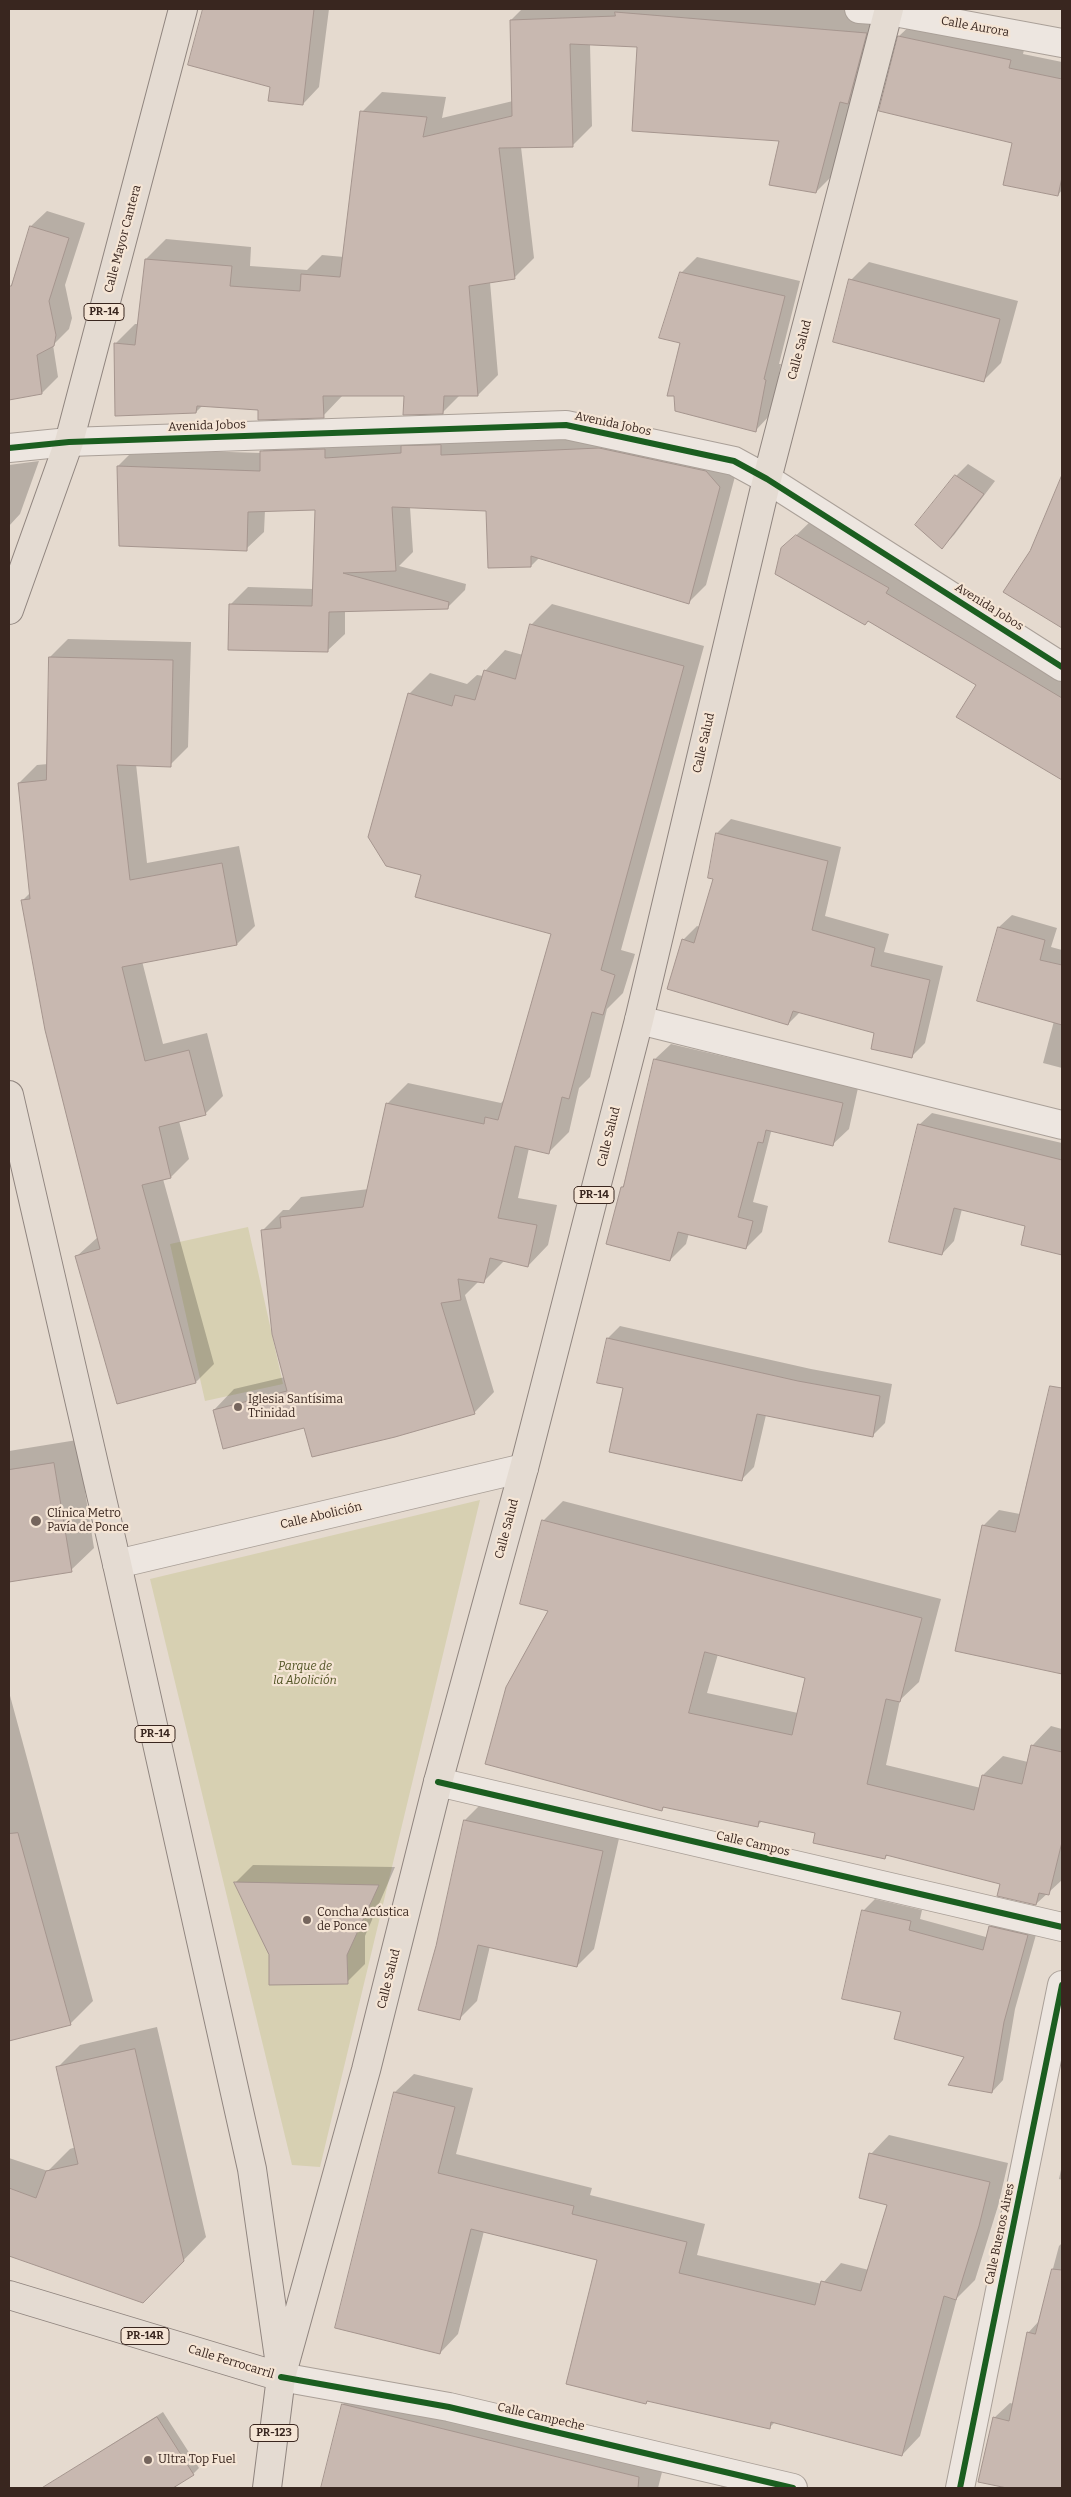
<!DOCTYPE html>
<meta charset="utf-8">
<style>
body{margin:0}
#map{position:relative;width:1071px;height:2497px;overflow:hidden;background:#e5dacf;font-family:Bitter,serif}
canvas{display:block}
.frame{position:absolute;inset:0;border:10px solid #39261f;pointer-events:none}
</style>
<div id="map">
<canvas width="1071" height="2497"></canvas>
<div class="frame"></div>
</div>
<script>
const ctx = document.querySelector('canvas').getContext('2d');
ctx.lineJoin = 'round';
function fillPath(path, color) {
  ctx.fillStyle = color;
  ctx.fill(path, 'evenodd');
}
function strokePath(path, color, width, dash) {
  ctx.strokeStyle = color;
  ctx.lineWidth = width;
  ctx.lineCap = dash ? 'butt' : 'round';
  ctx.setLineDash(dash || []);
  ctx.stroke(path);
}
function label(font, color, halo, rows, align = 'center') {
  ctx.font = font + ' Bitter,serif';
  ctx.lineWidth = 4.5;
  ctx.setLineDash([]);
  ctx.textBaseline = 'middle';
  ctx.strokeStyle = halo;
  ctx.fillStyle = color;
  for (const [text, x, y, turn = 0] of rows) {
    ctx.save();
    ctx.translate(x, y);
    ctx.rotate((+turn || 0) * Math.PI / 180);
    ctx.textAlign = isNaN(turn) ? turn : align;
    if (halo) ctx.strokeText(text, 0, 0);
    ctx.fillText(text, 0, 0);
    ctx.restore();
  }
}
fillPath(new Path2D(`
 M248 1227 283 1384 205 1401 170 1244Z
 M480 1500 320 2167 292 2165 150 1579Z`), '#d7d0b2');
fillPath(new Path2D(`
 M204 9H329L319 87 303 104 271 86 190 64Z
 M522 9H831L886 13 836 172 816 192 781 140 638 46 590 44 592 126 572 146 521 147 534 258 514 278 490 282 498 375 478 395H460L443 412 406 395H343L323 416 203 405 196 412 115 344 135 324H138L146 259 166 239 251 247 250 266 307 270 322 255 344 257 362 112 382 92 446 97 442 118 513 101 511 20Z
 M914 22 1025 46 1023 54 1062 62V190L1058 195 1013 142 899 36Z
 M47 211 85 223 65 285 72 318 69 329 53 345 58 377 42 393 9 399V296L31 226Z
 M697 257 800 281 779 364H781L771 414 756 430 681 342V273Z
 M869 262 1018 301 1001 363 983 381 851 280Z
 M617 431 737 469 706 585 689 602 540 557 531 566 488 510 410 507 413 552 399 566 466 584 465 590 447 608 345 611V634L327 651 230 605 248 587 314 589 316 508 265 510 264 532 246 549 118 466 135 449 261 453 278 434Z
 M39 461 20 514 9 526V465Z
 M968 464 995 481 954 535 942 547 956 476Z
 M1062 478V626L1005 592 1031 552Z
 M813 519 1062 672V778L958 716 978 684 782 549Z
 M552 604 704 646 621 950 635 954 623 993 607 1009 590 1077 579 1088 569 1132 548 1153 529 1148 518 1198 557 1205 548 1245 528 1266 505 1260 484 1281H479L465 1295 494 1392 474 1413 305 1427 214 1410 234 1389 285 1377 262 1231 283 1210H289L301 1197 369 1189 388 1103 408 1083 501 1103 505 1099 553 933 422 874 409 694 430 673 467 684 477 675 483 676 485 671 505 650 523 655 531 625Z
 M68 639 191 642 188 747 170 765 136 764 147 863 239 846 255 926 237 944 142 961 163 1044 207 1033 223 1096 205 1114 179 1121 189 1159 171 1177 163 1179 214 1364 196 1382 77 1256 98 1237 22 901 30 893 19 783 37 765 48 764 50 657Z
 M731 819 841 847 825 916 889 934 884 952 943 966 925 1043 911 1057 876 1033 800 1012 788 1024 683 940 697 926 700 927 714 878 717 833Z
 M1012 915 1057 928 1051 947 1062 950V1068L1043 1063 1054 1021 999 927Z
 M671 1044 858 1088 849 1129 833 1144 773 1130 771 1132 753 1202 768 1206 762 1232 746 1248 689 1233 686 1244 670 1260 622 1187 625 1184 655 1059Z
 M932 1113 1062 1143V1254L1022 1244 1027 1225 962 1209 954 1241 942 1254 919 1125Z
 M620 1326 811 1369 892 1384 885 1423 873 1435 766 1415 754 1467 742 1479 624 1387 608 1338Z
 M1058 1410 1062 1411V1672L957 1650 983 1526 999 1510 1020 1514 1027 1481Z
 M77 1440 94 1548 71 1570 9 1581V1451Z
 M563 1501 941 1599 919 1682 900 1700 886 1765 981 1788 983 1775 1003 1756 1028 1762 1032 1746 1051 1726 1062 1729V1880L1036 1904 1001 1883 888 1855 884 1858 817 1832 763 1820 757 1826 665 1806 662 1809 550 1610 543 1521ZM718 1654 807 1677 798 1713 707 1693Z
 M9 1692 93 2001 70 2024 9 2040Z
 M482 1803 620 1834 594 1949 577 1966 490 1946 477 2001 460 2018 437 1946 465 1820Z
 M253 1865 395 1867 365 1936V1964L347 1982 270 1955 236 1882Z
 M875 1899 922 1910 920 1919 986 1937 990 1927 1002 1915 1039 1924 1015 2009 1003 2080 992 2092 966 2056 903 2011 863 1911Z
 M157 2027 206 2237 143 2302 9 2255V2158L48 2171 70 2149 76 2147 58 2067 80 2045Z
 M414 2074 473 2088 456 2154 592 2188 590 2195 705 2224 697 2255 822 2284 841 2263 869 2270 888 2204 871 2154 889 2135 1008 2163 998 2206 975 2280 957 2298 920 2436 902 2455 775 2422 769 2428 648 2400 646 2403 599 2259 484 2231 458 2334 440 2353 337 2327 395 2092Z
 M1062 2165V2180L1059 2179Z
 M1062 2243V2488H1013L980 2481 994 2418 1010 2403 1014 2404 1028 2333 1039 2321 1059 2246Z
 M366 2382 666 2456 658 2488H322L343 2404Z
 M163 2412 199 2468 193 2474 171 2488H43Z
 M722 2486 732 2488H719Z`), '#0003');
const building = new Path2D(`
 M203 9H314L303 105 268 101 270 87 188 65Z
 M615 12 867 33 848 104 840 102 816 193 769 185 779 141 632 131 637 47 570 44 573 147 499 148 515 279 469 286 478 396H444L443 414 403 415 404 396H323L324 418 258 420V410L197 406 196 413 115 416 114 343 135 345 145 259 232 266 230 286 300 291 301 274 340 277 360 111 427 117 423 137 512 116 510 20 615 16Z
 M898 36 1011 60 1009 68 1062 79V177L1058 196 1003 185 1012 143 879 111Z
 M30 226 69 238 49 301 56 335 54 346 37 355 42 394 9 400V286H11Z
 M680 272 785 296 764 379 766 380 756 432 675 411 674 396H667L680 343 659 338Z
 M849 279 1000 319 984 382 833 342Z
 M441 445V455L599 448 706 471 720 487 689 604 531 556V567L488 568 486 511 392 507 396 571 343 573 449 602 448 609 329 612 328 652 228 650 229 604 312 606 315 510 248 512 247 551 119 546 117 466 260 471V451L325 449V458L401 453V446Z
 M955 475 984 494 942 549 915 525Z
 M1062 475V628L1003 592 1030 551Z
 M796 535 889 588 886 593 1062 698V780L956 717 976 685 868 621 865 625 775 574 781 548Z
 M530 624 684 666 601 970 615 975 603 1015 592 1012 569 1099 562 1097 549 1154 515 1146 498 1218 537 1225 528 1267 490 1258 484 1283 458 1279 461 1300 441 1303 475 1414 395 1437 312 1457 304 1428 223 1449 213 1410 287 1391 272 1334 261 1230 281 1228 280 1217 363 1207 386 1103 484 1124 485 1117 498 1120 551 934 415 897 421 875 386 866 368 837 408 693 452 706 455 695 475 700 484 670 515 679Z
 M49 657 173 660 171 767 117 765 130 880 222 863 237 945 122 967 145 1061 189 1050 206 1115 159 1127 171 1178 142 1185 196 1383 117 1404 75 1256 100 1249 45 1030 21 900 30 899 18 783 46 780Z
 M716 833 828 861 812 930 875 948 871 966 930 980 912 1058 871 1049 874 1033 793 1011 788 1025 667 989 682 939 694 943 713 879 708 878Z
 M998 927 1045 940 1040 960 1062 965V1025L977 1001Z
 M654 1059 843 1103 833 1146 766 1130 763 1143 758 1142 738 1217 753 1221 746 1249 678 1232 670 1261 606 1244 621 1187H623Z
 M918 1124 1062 1160V1255L1021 1245 1025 1226 954 1208 942 1255 889 1242Z
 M607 1338 798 1381 880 1396 873 1437 757 1414 742 1481 609 1452 623 1388 597 1383Z
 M1050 1386 1062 1388V1674L955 1651 982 1525 1015 1532Z
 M54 1463 72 1572 9 1582V1470Z
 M542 1520 922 1618 900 1702 886 1699 867 1784 974 1810 982 1775 1022 1784 1031 1745 1062 1752V1842L1049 1895 1039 1893 1036 1905 997 1896 1000 1884 886 1855 885 1859 813 1843 815 1833 759 1821 758 1827 663 1807 662 1811 485 1764 506 1687 548 1611 520 1604ZM705 1652 805 1678 792 1735 689 1713Z
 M464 1820 603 1851 577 1967 478 1945 460 2020 418 2010 436 1946Z
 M18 1833 71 2025 9 2041V1834Z
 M234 1882 379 1885 347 1955 348 1984 269 1985V1955Z
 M862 1910 911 1921 909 1930 983 1950 989 1926 1028 1935 1004 2022 992 2093 948 2085 964 2057 894 2039 901 2012 842 1999Z
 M135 2049 184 2261 143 2303 9 2256V2188L36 2198 46 2171 78 2164 56 2067Z
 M394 2092 455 2107 438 2173 574 2206 572 2214 687 2242 679 2273 815 2305 821 2281 861 2291 887 2205 859 2198 869 2153 990 2182 979 2226 956 2300 944 2296 902 2456 771 2422 770 2429 647 2401 646 2404 566 2384 597 2260 471 2229 440 2354 335 2328Z
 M1052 2269 1062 2270V2488H1007L978 2482 993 2417 1009 2421 1027 2332 1035 2334Z
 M342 2404 639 2477 638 2488H321Z
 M157 2417 194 2475 173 2488H42Z`);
fillPath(building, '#c8b8b0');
strokePath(building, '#a5958e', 1);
const minor = new Path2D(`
 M859 9 889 11 1062 43
 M9 448 69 442 566 425 734 461 767 479 1062 667
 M639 1020 1062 1125
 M117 1564 524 1468
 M438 1782 1062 1927
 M281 2377 449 2407 793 2488
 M960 2488 1062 1985`);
const major = new Path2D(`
 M9 610 69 442 183 9
 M9 1095 117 1564 252 2169 280 2365
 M9 2295 281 2377
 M267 2488 281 2377 366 2070 438 1782 524 1468 639 1020 767 479 889 9`);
strokePath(minor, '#aaa098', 30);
strokePath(major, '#90857f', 30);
strokePath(minor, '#ede6e0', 28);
strokePath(major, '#e4dbd2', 28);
strokePath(new Path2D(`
 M9 448 69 442 566 425 734 461 767 479 1062 667
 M438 1782 1062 1927
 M281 2377 449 2407 793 2488
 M960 2488 1062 1985`), '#1b5e20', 6);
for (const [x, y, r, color] of [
 [238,1407,5,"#75655d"],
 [36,1521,6,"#75655d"],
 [307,1920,5,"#75655d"],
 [148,2460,5,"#75655d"]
]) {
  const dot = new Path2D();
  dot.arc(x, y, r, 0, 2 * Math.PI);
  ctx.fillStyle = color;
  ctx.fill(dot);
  strokePath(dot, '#f5e5d5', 2);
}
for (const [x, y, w] of [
 [104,312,40],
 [594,1195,40],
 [155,1734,40],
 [145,2336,48],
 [274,2433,48]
]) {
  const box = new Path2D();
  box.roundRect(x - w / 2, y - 8.5, w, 17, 4);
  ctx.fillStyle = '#f5e5d5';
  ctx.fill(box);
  strokePath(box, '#39261f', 1);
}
label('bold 11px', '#39261f', null, [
 ["PR-14",104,312],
 ["PR-14",594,1195],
 ["PR-14",155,1734],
 ["PR-14R",145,2336],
 ["PR-123",274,2433]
]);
label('12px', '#39261f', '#f5e5d5', [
 ["Calle Aurora",975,27,10],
 ["Calle Mayor Cantera",123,239,-75],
 ["Calle Salud",800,350,-75],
 ["Avenida Jobos",613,424,12],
 ["Avenida Jobos",207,426,-2],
 ["Avenida Jobos",989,607,32],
 ["Calle Salud",704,743,-77],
 ["Calle Salud",609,1137,-76],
 ["Calle Abolición",321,1516,-13],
 ["Calle Salud",507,1529,-75],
 ["Calle Campos",753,1844,13],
 ["Calle Salud",389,1979,-76],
 ["Calle Buenos Aires",1000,2234,-78],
 ["Calle Ferrocarril",231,2362,17],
 ["Calle Campeche",541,2417,13]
]);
label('12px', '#39261f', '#f5e5d5', [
 ["Iglesia Santísima",248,1400],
 ["Trinidad",248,1414],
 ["Clínica Metro",47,1514],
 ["Pavía de Ponce",47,1528],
 ["Concha Acústica",317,1913],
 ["de Ponce",317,1927],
 ["Ultra Top Fuel",158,2460]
], 'left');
label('italic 12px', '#535526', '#f5e5d5', [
 ["Parque de",305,1667],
 ["la Abolición",305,1681]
]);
</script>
